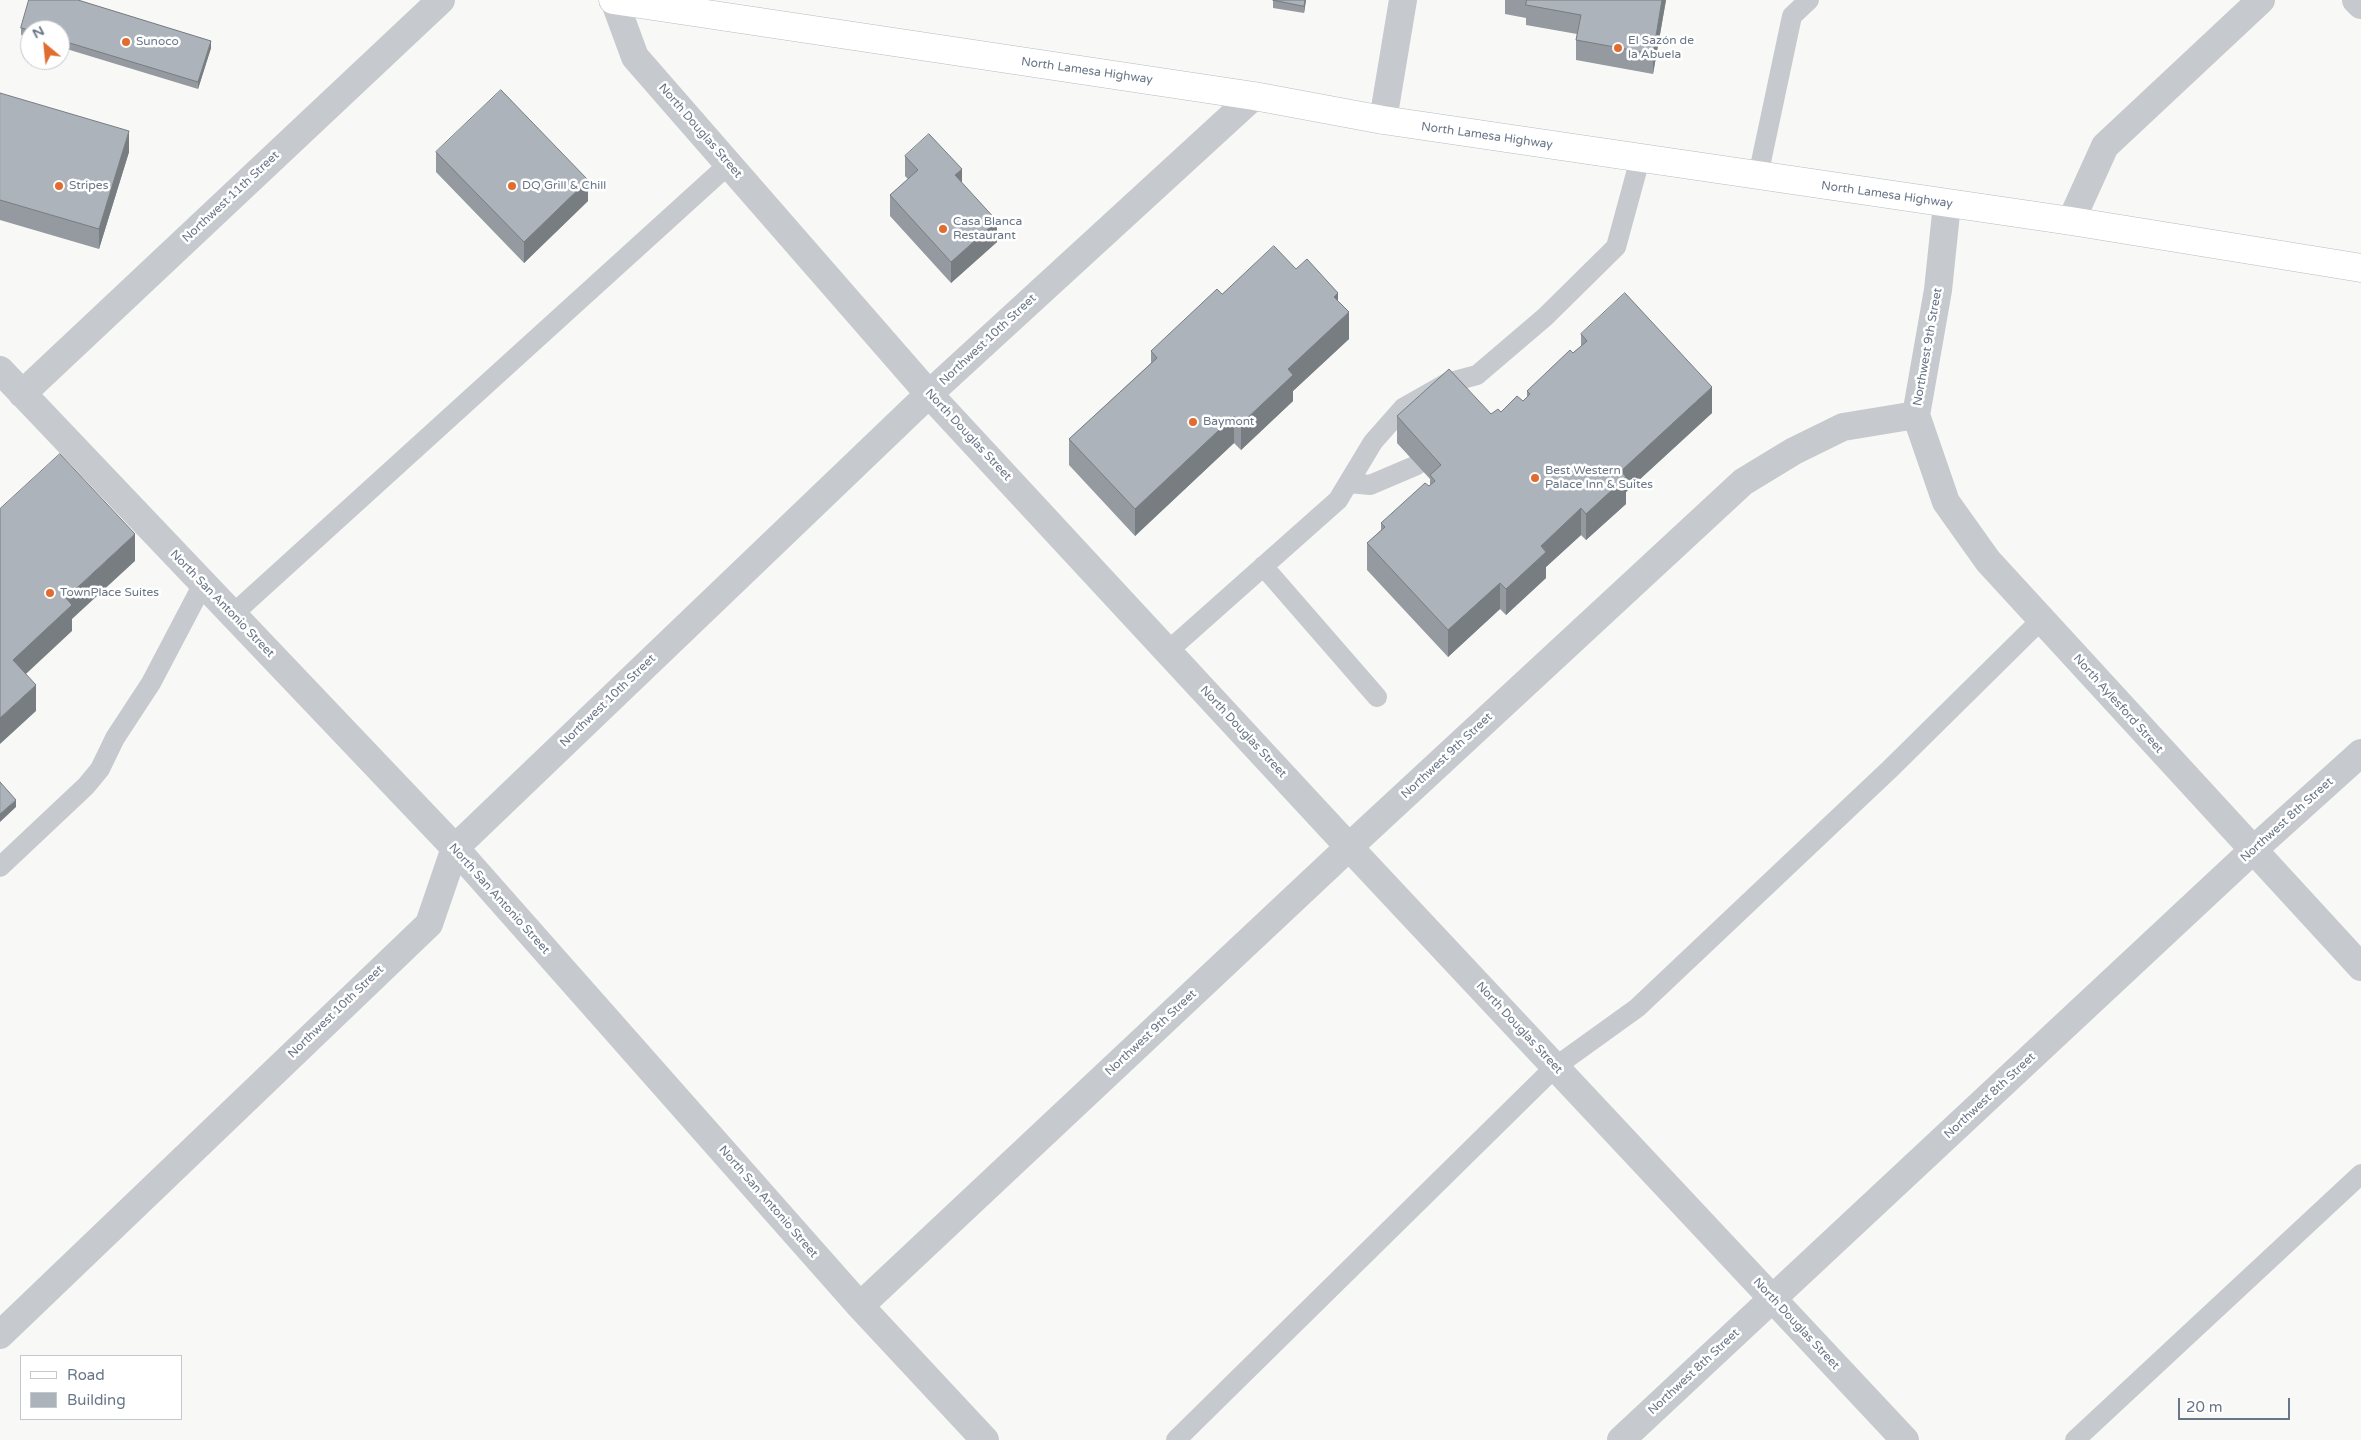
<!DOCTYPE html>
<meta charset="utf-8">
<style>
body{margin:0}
#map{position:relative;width:2361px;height:1440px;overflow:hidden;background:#f8f9f6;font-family:"Varela Round",sans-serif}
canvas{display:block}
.legend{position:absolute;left:20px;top:1355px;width:162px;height:65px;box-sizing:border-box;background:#fff;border:1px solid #c3c8cf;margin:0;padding:6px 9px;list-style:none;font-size:15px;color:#687687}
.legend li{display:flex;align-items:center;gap:10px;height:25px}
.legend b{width:25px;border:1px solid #c3c8cf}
.north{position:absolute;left:20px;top:20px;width:50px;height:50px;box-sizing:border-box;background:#fff;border:1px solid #c3c8cf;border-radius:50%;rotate:332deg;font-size:14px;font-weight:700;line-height:20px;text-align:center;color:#687687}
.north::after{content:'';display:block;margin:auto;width:18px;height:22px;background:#e06c2f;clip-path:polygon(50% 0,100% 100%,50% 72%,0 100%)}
.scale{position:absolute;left:2178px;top:1398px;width:112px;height:22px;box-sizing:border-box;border:2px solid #687687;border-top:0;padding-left:6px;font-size:15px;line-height:18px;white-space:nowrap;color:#687687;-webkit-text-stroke:4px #fff;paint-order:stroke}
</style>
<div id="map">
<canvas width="2361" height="1440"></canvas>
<ul class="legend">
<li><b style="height:6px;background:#fff"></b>Road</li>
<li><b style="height:14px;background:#acb3ba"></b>Building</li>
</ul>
<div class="north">N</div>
<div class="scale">20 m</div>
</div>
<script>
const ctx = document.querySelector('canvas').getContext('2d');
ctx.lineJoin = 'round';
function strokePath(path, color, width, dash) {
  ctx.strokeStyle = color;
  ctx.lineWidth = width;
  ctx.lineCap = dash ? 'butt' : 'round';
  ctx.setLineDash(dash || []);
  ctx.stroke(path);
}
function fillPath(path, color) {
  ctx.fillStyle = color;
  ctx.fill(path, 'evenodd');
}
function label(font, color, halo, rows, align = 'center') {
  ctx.font = font + ' "Varela Round",sans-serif';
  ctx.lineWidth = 5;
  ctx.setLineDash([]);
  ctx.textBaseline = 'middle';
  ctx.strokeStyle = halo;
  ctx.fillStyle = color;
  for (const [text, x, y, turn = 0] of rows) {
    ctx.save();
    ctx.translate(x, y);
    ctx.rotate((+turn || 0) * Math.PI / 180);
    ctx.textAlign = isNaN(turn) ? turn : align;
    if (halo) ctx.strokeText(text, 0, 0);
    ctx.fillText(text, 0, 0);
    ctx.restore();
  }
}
const primary = new Path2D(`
 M613 0 1254 96 1383 120 2071 221 2361 268`);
strokePath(primary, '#b7bbbf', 29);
strokePath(new Path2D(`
 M1758 176 1792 16 1809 0
 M1349 483 1370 485 1417 465
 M1263 566 1377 697
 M232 615 729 164
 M1168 651 1338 500 1373 442 1403 408 1447 383 1477 375 1545 317 1616 247 1640 159
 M0 867 86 786 100 769 115 738 151 683 203 584
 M1176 1440 1555 1067 1637 1008 1890 769 2041 620
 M2075 1440 2361 1174`), '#c6c9cd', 20);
strokePath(new Path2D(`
 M614 0 635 57 929 394 1349 847 1905 1440
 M2356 0 2361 5
 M1383 120 1403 0
 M2071 221 2105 146 2261 0
 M0 370 455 848 860 1306 985 1440
 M22 394 441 0
 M1916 415 1946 502 1988 561 2361 967
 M860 1306 1349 847 1743 482 1794 451 1843 427 1916 415 1938 290 1947 204
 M0 1335 429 924 455 848 929 394 1254 96
 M1621 1440 2252 851 2361 753`), '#c6c9cd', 28);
strokePath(primary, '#fff', 28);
fillPath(new Path2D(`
 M29 0H78L211 41V48L198 89 60 47V30H30V38L21 35V28Z
 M1273 0H1306L1304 13 1273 8Z
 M1505 0H1666L1653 74 1576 60V40L1577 34 1526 25V18L1505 14Z
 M0 93 129 152 99 249 0 220Z
 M436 152 588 201 524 263 436 172Z
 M905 156 962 183 997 242 951 283 890 216V195L908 179 905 176Z
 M1296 269 1338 301 1349 339 1293 391V401L1241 450 1234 443 1135 536 1069 465V439L1151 363V351L1222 294Z
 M1581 334 1712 413 1626 492V504L1586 540 1581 535 1546 567V578L1506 615 1500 609 1448 657 1367 570V543L1381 530V523L1430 485V479L1397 443V416L1491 414 1501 412 1523 401 1527 398V391L1581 346Z`), '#949aa0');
fillPath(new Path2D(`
 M1305 0H1306L1304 13V6Z
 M1662 0H1666L1653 74V54Z
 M211 41V48L198 89V82Z
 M129 131V152L99 249V229Z
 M962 169V189L955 175Z
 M588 180V201L524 263V242Z
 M997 221V242L951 283V262Z
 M1338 293V319L1334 297Z
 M1349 312V339L1293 391V401L1241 450V424L1288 369Z
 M1712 387V413L1626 492V504L1586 540V514L1621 471Z
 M1234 416V443L1135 536V509Z
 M1581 508V535L1546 567V578L1506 615V589L1541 546Z
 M135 534V561L72 619V631L13 686V660L66 598Z
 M1500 583V609L1448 657V630Z
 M36 685V711L0 744V718Z
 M16 800V807L0 822V814Z`), '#787d82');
const building = new Path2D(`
 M29 0H78L211 41 198 82 60 40V30H30L21 28Z
 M1273 0H1305L1304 6Z
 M1527 0H1662L1653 54 1576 40 1581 15 1526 5Z
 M501 90 588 180 524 242 436 152Z
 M0 93 129 131 99 229 0 200Z
 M929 134 962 169 955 175 997 221 951 262 890 195 918 170 905 156Z
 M1274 246 1296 269 1307 259 1338 293 1334 297 1349 312 1288 369 1293 375 1241 424 1234 416 1135 509 1069 439 1157 358 1151 351 1217 289 1222 294Z
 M1625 293 1712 387 1621 471 1626 477 1586 514 1581 508 1541 546 1546 552 1506 589 1500 583 1448 630 1367 543 1385 527 1381 523 1425 483 1429 486 1435 481 1430 475 1441 465 1397 416 1449 369 1491 414 1498 409 1501 412 1517 396 1523 401 1530 394 1527 391 1570 350 1573 353 1587 341 1581 334Z
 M60 454 135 534 66 598 72 605 13 660 36 685 0 718V509Z
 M0 782 16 800 0 814Z`);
fillPath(building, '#acb3ba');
strokePath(building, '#787d82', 1);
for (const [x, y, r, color] of [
 [126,42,5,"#e06c2f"],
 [1618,48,5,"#e06c2f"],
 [59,186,5,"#e06c2f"],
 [512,186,5,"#e06c2f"],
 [943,229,5,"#e06c2f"],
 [1193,422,5,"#e06c2f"],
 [1535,478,5,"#e06c2f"],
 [50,593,5,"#e06c2f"]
]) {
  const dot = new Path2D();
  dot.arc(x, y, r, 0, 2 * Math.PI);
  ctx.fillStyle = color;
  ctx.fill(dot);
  strokePath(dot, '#fff', 2);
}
label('12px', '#687687', '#fff', [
 ["El Sazón de",1628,41],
 ["la Abuela",1628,55],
 ["Sunoco",136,42],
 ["Stripes",69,186],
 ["DQ Grill & Chill",522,186],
 ["Casa Blanca",953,222],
 ["Restaurant",953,236],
 ["Baymont",1203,422],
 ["Best Western",1545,471],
 ["Palace Inn & Suites",1545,485],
 ["TownPlace Suites",60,593]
], 'left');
label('12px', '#687687', '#fff', [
 ["North Lamesa Highway",1087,71,8],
 ["North Douglas Street",700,131,49],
 ["North Lamesa Highway",1487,136,8],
 ["North Lamesa Highway",1887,195,8],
 ["Northwest 11th Street",231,197,-43],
 ["Northwest 10th Street",988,340,-43],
 ["Northwest 9th Street",1928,347,-80],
 ["North Douglas Street",968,435,47],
 ["North San Antonio Street",222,604,46],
 ["Northwest 10th Street",608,701,-44],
 ["North Aylesford Street",2118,704,48],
 ["North Douglas Street",1243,732,47],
 ["Northwest 9th Street",1447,756,-43],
 ["Northwest 8th Street",2287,820,-42],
 ["North San Antonio Street",499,899,48],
 ["Northwest 10th Street",336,1012,-44],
 ["North Douglas Street",1519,1028,47],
 ["Northwest 9th Street",1151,1033,-43],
 ["Northwest 8th Street",1990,1096,-43],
 ["North San Antonio Street",768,1202,49],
 ["North Douglas Street",1796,1324,47],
 ["Northwest 8th Street",1694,1372,-43]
]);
</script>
